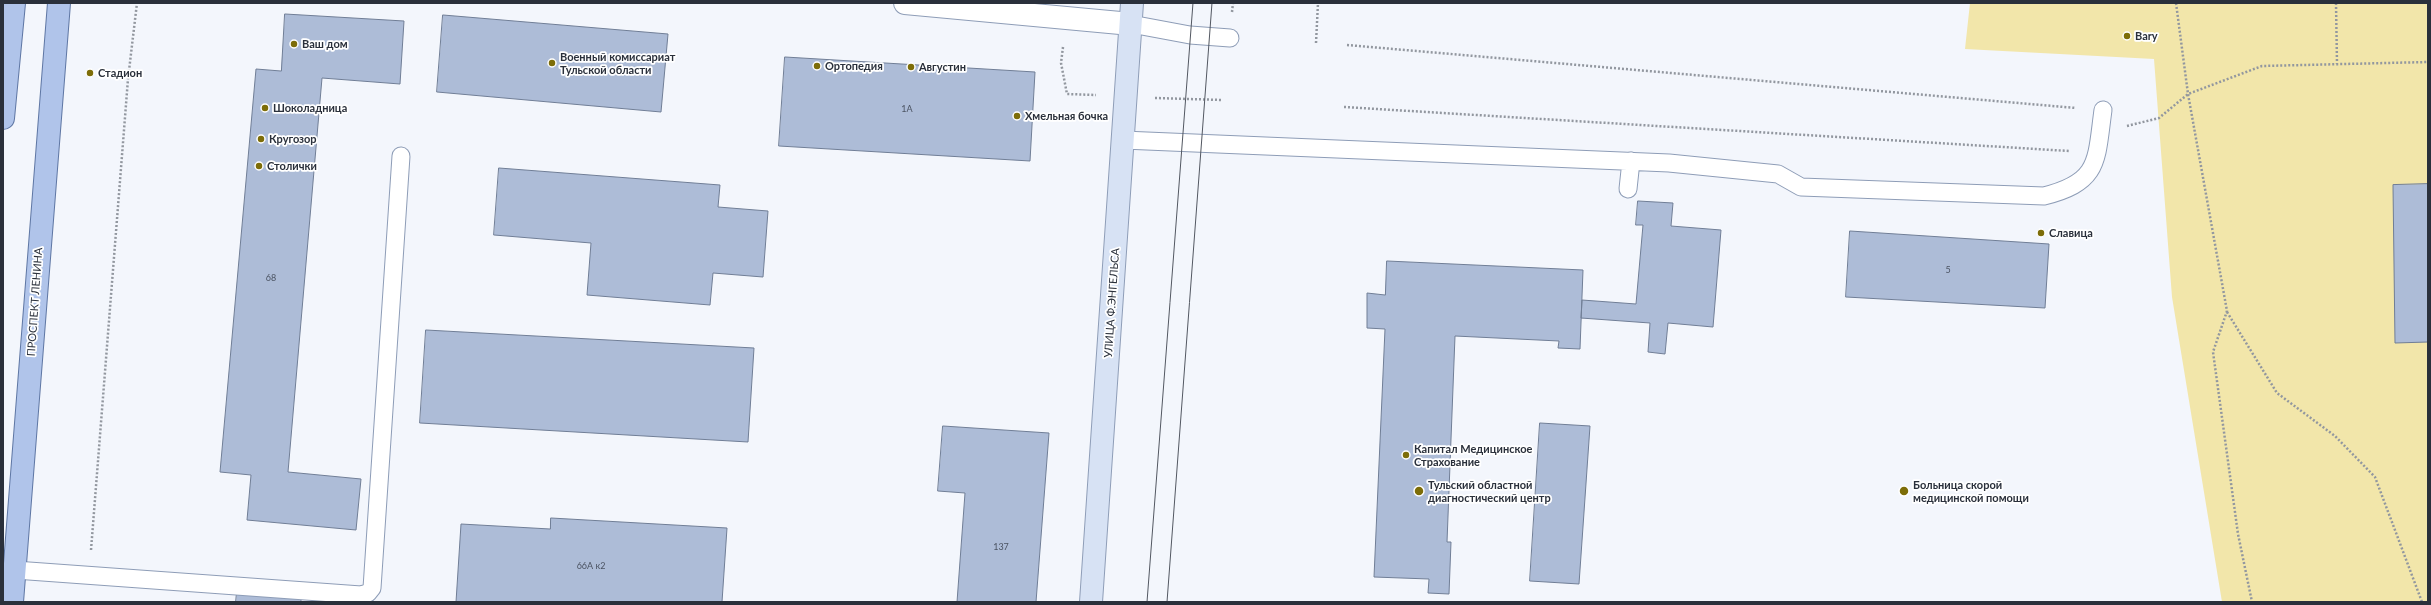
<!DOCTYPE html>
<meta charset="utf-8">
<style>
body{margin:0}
#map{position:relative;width:2431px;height:605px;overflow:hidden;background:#f3f6fc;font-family:Lato,sans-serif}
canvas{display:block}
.frame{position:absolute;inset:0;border:4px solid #2a303b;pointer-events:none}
</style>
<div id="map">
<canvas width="2431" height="605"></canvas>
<div class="frame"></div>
</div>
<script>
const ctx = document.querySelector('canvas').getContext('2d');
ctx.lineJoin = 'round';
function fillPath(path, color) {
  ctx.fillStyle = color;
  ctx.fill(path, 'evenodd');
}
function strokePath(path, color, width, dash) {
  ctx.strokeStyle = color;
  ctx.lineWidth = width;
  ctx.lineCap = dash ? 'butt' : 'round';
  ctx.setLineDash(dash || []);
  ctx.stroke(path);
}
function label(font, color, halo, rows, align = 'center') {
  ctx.font = font + ' Lato,sans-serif';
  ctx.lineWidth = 3.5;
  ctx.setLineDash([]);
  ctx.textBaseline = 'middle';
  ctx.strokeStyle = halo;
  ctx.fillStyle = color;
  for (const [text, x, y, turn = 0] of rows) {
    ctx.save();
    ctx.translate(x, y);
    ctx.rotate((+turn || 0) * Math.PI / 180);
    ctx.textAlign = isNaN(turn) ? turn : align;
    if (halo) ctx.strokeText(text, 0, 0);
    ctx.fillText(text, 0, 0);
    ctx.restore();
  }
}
fillPath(new Path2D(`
 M1970 3H2428V602H2222L2172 297 2154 59 1965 49Z`), '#f2e6aa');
const building = new Path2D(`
 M285 14 404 21 400 84 322 78 288 472 361 479 356 530 247 520 251 475 220 472 256 69 281 71Z
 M443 15 668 34 661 112 437 92Z
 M785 57 1035 72 1030 161 779 146Z
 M499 168 720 185 718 207 768 211 763 277 713 273 710 305 587 295 591 243 494 235Z
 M2428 184V342L2395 343 2393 185Z
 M1638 201 1673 203 1671 226 1721 230 1713 327 1668 323 1665 354 1648 352 1650 323 1581 318 1582 300 1636 304 1643 225H1636Z
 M1850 231 2049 244 2045 308 1846 297Z
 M1387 261 1583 270 1580 349 1558 348 1559 341 1455 336 1447 542H1451L1449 594 1428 593 1429 579 1374 577 1385 329 1367 328V293L1385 295Z
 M426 330 754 348 748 442 420 423Z
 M1540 423 1590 426 1579 584 1530 581Z
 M943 426 1049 433 1036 602H957L965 493 938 491Z
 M551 518 727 528 722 602H456L461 524 550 529Z
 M237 592 301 597V602H236Z`);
fillPath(building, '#adbcd7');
strokePath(building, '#707e96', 1);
const lane = new Path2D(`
 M1131 24 1190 35 1230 38
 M1123 140 1669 163 1778 174 1801 187 2044 196C2100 182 2096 161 2103 110
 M1628 189 1631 161
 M15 570 361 595 368 593 372 588 401 156`);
const street = new Path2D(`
 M905 3 1131 24`);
const secondary = new Path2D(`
 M1091 602 1132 3`);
const primary = new Path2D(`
 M3 118 14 3
 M12 602 59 3`);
strokePath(lane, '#8e9db7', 19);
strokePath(street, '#8e9db7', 24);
strokePath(secondary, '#8e9db7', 24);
strokePath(primary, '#5f77a4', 24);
strokePath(new Path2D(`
 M2176 3 2188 94 2227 311 2213 352 2238 534 2252 602
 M2336 3 2337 64
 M1232 12 1233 3
 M1316 43 1318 3
 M1347 45 2076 108
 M1063 47 1061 63 1067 94 1096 95
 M1155 98 1222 100
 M1344 107 2069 151
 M2127 126 2159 118 2188 94 2262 66 2428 62
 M2227 312 2277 393 2335 436 2375 477 2422 602
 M91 550 128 79 137 3`), '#92979f', 2.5, [2, 2]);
strokePath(lane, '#fff', 17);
strokePath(street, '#fff', 22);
strokePath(secondary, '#d7e2f4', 22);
strokePath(primary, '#b0c4ea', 22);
strokePath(new Path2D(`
 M1147 602 1193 3
 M1167 602 1212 3`), '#525761', 1);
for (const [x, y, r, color] of [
 [2127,36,4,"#7d6d08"],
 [294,44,4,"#7d6d08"],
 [552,63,4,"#7d6d08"],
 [817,66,4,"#7d6d08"],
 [911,67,4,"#7d6d08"],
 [90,73,4,"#7d6d08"],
 [265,108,4,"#7d6d08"],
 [1017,116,4,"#7d6d08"],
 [261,139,4,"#7d6d08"],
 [259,166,4,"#7d6d08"],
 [2041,233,4,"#7d6d08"],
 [1406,455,4,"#7d6d08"],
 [1419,491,5,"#7d6d08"],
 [1904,491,5,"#7d6d08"]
]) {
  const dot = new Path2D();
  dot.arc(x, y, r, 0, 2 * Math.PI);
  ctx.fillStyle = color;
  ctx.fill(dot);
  strokePath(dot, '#fff', 1.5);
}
label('9px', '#4b5362', null, [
 ["1А",907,109],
 ["5",1948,270],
 ["68",271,278],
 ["137",1001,547],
 ["66А к2",591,566]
]);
label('bold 11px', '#2a303b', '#fff', [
 ["Bary",2135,36],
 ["Ваш дом",302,44],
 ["Военный комиссариат",560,57],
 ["Тульской области",560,70],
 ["Ортопедия",825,66],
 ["Августин",919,67],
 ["Стадион",98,73],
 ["Шоколадница",273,108],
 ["Хмельная бочка",1025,116],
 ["Кругозор",269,139],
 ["Столички",267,166],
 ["Славица",2049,233],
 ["Капитал Медицинское",1414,449],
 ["Страхование",1414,462],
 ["Тульский областной",1428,485],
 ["диагностический центр",1428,498],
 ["Больница скорой",1913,485],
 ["медицинской помощи",1913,498]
], 'left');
label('11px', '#2a303b', '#fff', [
 ["ПРОСПЕКТ ЛЕНИНА",35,302,-86],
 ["УЛИЦА Ф.ЭНГЕЛЬСА",1112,303,-86]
]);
</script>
